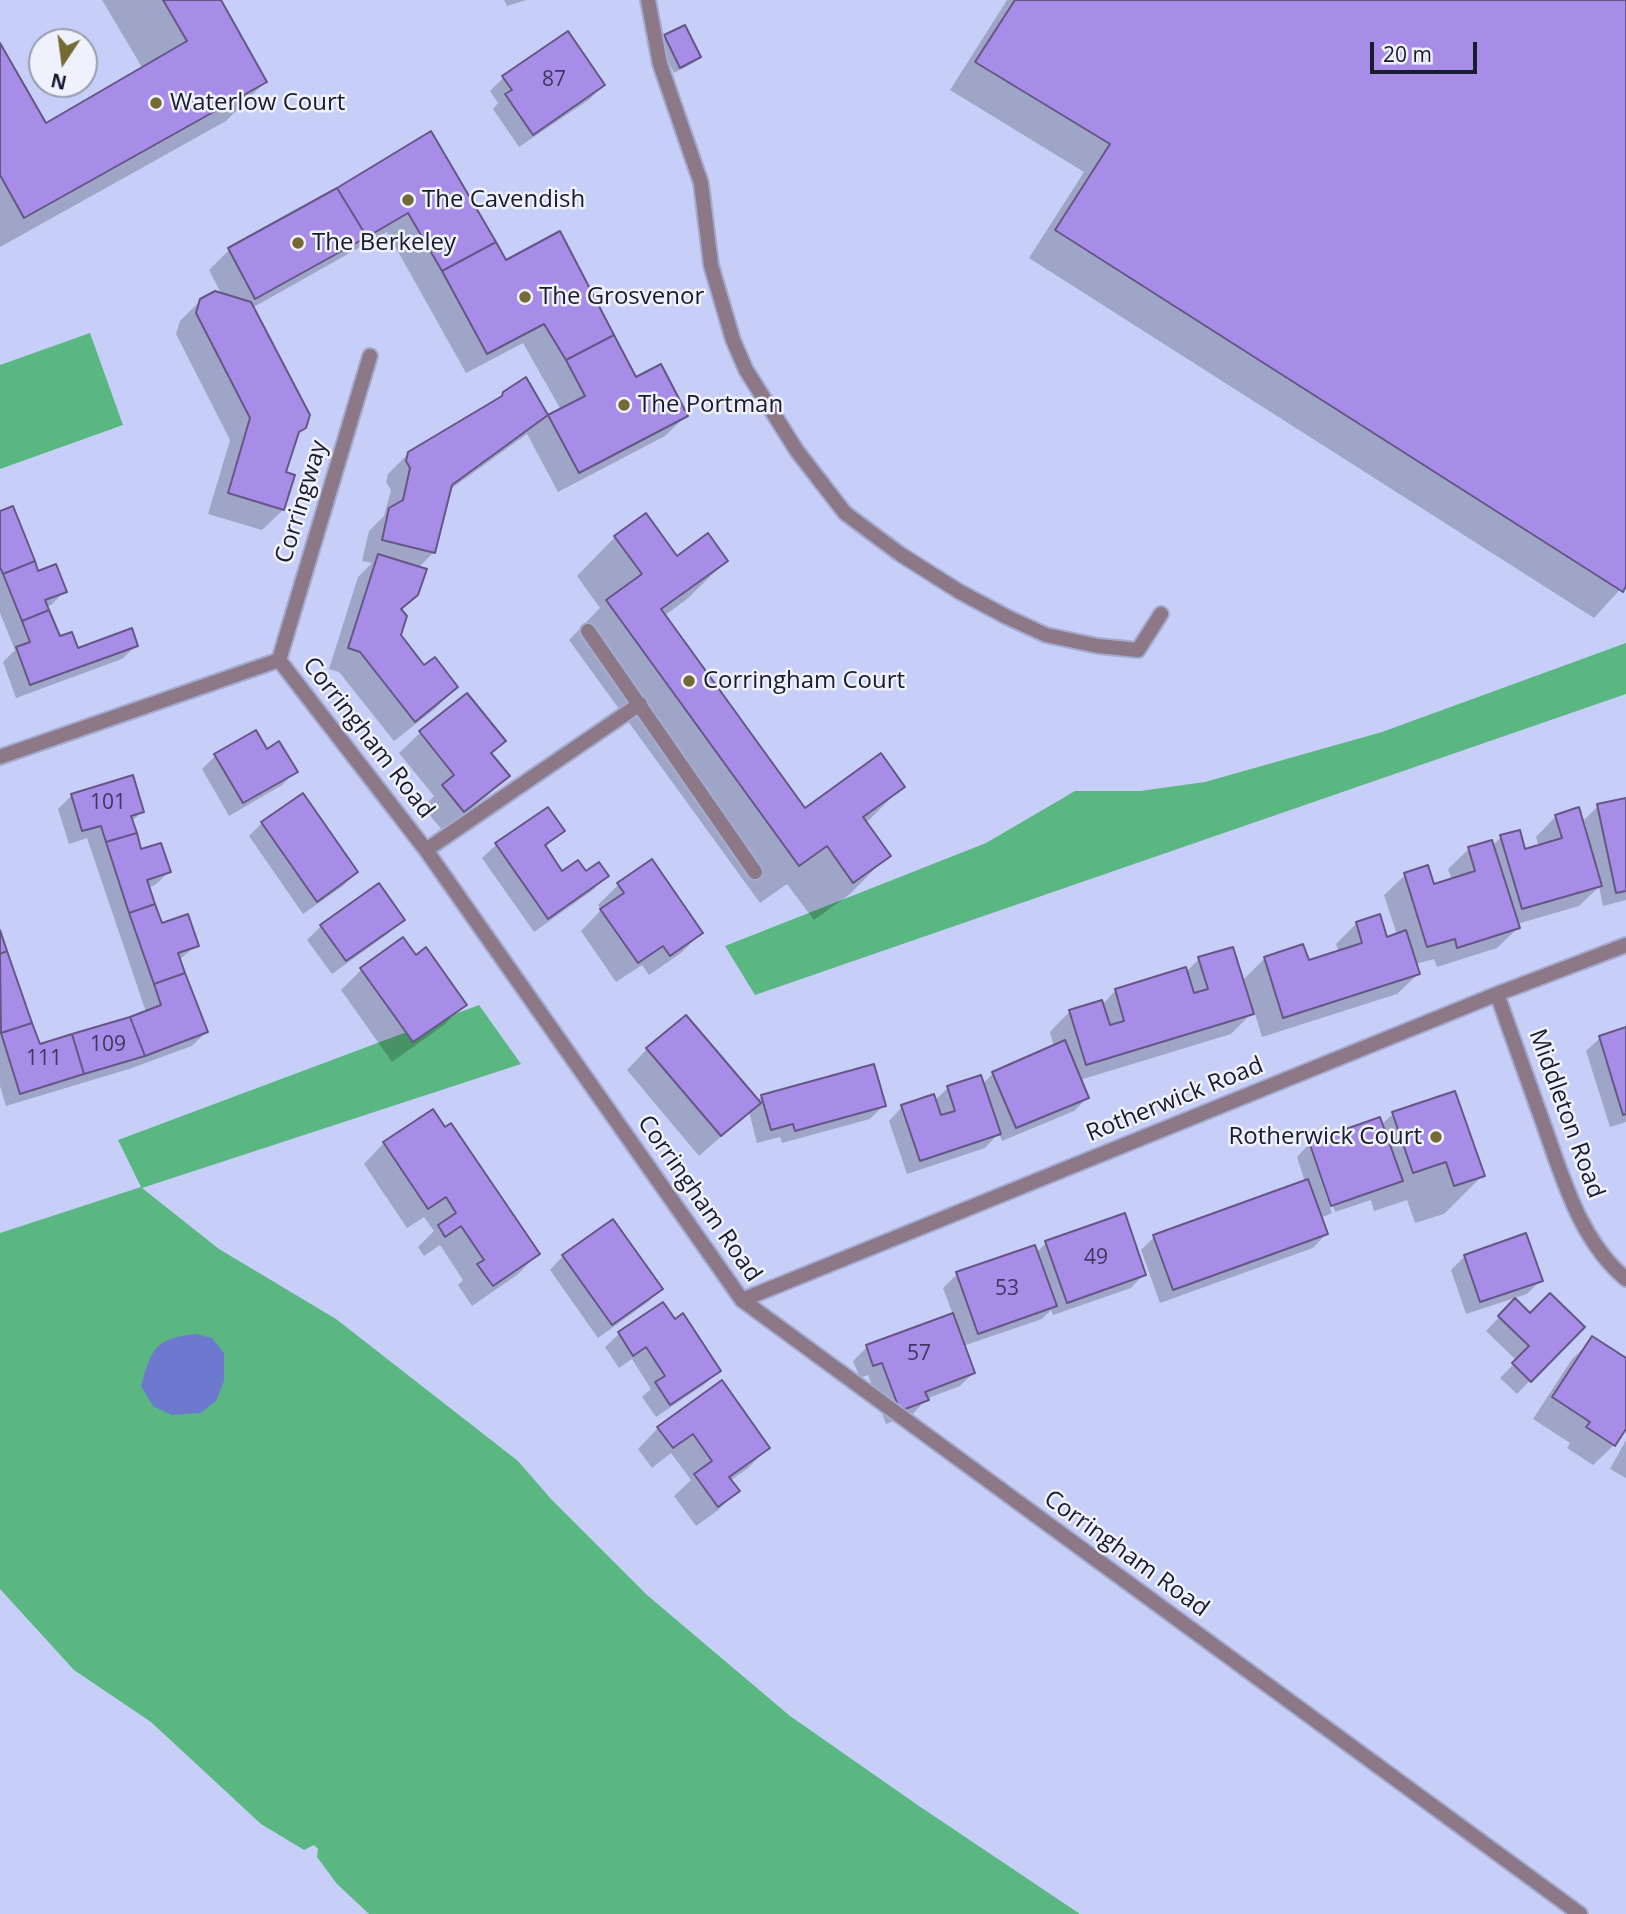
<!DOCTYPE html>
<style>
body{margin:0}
#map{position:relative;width:1626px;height:1914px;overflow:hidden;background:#c7cff9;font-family:"Open Sans",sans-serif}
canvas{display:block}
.north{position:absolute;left:28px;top:28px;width:70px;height:70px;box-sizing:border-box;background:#eff2fd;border:2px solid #999cab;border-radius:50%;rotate:193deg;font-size:19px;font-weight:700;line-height:28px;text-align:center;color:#191c2f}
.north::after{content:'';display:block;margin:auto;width:24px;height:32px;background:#756936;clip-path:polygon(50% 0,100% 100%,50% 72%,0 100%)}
.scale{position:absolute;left:1370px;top:42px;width:107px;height:32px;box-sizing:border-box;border:4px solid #191c2f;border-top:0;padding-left:9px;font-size:21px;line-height:24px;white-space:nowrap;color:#191c2f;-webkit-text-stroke:5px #eff2fd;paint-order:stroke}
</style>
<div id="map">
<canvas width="1626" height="1914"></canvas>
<div class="north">N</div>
<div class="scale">20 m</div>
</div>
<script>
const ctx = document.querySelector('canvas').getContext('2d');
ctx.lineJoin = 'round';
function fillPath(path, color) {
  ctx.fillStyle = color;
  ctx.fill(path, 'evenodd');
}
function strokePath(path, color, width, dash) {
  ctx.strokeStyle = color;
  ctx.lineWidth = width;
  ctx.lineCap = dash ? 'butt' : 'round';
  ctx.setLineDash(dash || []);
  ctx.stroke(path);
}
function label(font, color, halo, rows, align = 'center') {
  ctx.font = font + ' "Open Sans",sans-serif';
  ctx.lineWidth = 5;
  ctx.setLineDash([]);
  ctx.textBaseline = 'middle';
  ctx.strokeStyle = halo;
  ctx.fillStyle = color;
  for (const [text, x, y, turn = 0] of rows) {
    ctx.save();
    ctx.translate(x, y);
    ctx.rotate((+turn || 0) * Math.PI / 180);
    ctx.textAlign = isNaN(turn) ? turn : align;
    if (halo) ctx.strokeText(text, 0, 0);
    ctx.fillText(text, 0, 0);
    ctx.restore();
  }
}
fillPath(new Path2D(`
 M90 333 123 425 0 469V365Z
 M1626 643V694L755 995 725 946 986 843 1075 791H1140L1205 782 1382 732Z
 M479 1005 521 1064 142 1188 219 1249 336 1319 518 1461 551 1499 647 1595 790 1716 919 1806 1080 1914H369L337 1884 317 1857 318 1849 314 1845 304 1850 261 1824 151 1722 74 1670 0 1589V1233L141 1187 118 1140Z`), '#5ab782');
fillPath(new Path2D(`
 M196 1334 212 1338 224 1353V1381L216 1401 201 1413 172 1415 153 1406 141 1386C151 1348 156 1338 196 1334Z`), '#6d78cf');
fillPath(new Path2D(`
 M102 0H219L265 82 226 121 0 247V47L46 125 143 69Z
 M504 0H526L507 6Z
 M1007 0H1626V583L1594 618 1029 258 1084 172 950 90Z
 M665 37 699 57 693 63 674 73 659 43Z
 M504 77 603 85 590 99 519 147 493 109 498 103 490 91Z
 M431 134 506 263 635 379 686 416 665 436 558 492 527 434 448 491 434 552 418 568 417 594 400 611 399 636 424 667 456 687 436 708 394 741 339 672 329 669 358 577 372 563 362 561 369 531 384 516 391 490 386 482 388 474 409 453 495 402 504 393 526 379 548 417 561 410 523 343 466 373 387 232 252 308 305 427 296 436 284 473 283 510 262 530 208 514 230 440 176 334 180 321 201 300 222 295 209 270 229 250 338 190Z
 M0 513 37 574 65 591 51 605 46 607 59 639 77 650 136 646 122 659 16 698 3 662 15 650 0 613Z
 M615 537 676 558 726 561 687 599 664 616 805 810 902 787 865 824 888 855 850 894 814 920 787 884 760 903 569 640 600 608 577 576Z
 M466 695 503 741 490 755 507 776 487 796 443 831 423 807 434 796 399 753 420 733Z
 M266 751 295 772 282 785 229 816 202 769 215 756Z
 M72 795 142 812 131 822 139 852 169 872 155 885 148 888 161 925 197 945 179 960 206 1032 192 1046 129 1069 6 1106 0 1086V937L39 1046 146 1012 87 838 69 844 58 809Z
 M1626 800V900L1603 906 1599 887 1579 906 1517 924 1518 928 1497 948 1437 967 1434 959 1415 964 1418 974 1397 994 1262 1037 1254 1011 1231 1034 1080 1080 1087 1098 1074 1111 1002 1141 999 1133 985 1148 907 1174 889 1121 902 1107 934 1101 948 1088 982 1085 993 1073 1054 1047 1050 1032 1070 1011 1102 1005 1115 991 1185 970 1186 972 1199 959 1242 981 1265 958 1308 962 1339 952 1336 944 1357 923 1386 939 1397 935 1384 895 1405 875 1433 886 1452 880 1448 869 1469 849 1492 846 1501 837 1524 851 1539 847 1536 837 1556 816 1584 831 1587 830 1584 820 1598 806Z
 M547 809 563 831 544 848 562 873 606 876 593 890 534 932 482 858 496 845Z
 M262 823 356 872 343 886 303 914 249 836Z
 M618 885 701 933 681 953 649 975 642 965 616 982 581 931 601 910 598 905Z
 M403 919 389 933 332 974 307 940 321 926Z
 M403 940 415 957 464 1004 444 1025 392 1062 341 990 361 970Z
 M1626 1029V1122L1610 1127 1586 1051 1600 1038Z
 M647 1049 757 1101 762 1096 884 1105 870 1119 782 1143 780 1137 757 1143 749 1112 699 1156 627 1070Z
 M1454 1093 1483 1175 1444 1214 1415 1223 1407 1200 1374 1211 1371 1200 1335 1212 1314 1148H1310L1332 1213 1320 1218 1326 1234 1313 1248 1160 1303 1141 1250 1154 1237 1305 1182 1297 1157 1310 1143 1381 1125 1393 1114Z
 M384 1143 538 1254 517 1275 472 1306 458 1285 463 1280 440 1245 424 1256 418 1247 434 1231 424 1217 407 1228 364 1164Z
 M1046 1243 1144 1274 1131 1288 1053 1315 1051 1310 1042 1319 963 1346 973 1373 960 1386 926 1399 913 1414 886 1424 868 1375 860 1378 853 1361 867 1347 953 1315 943 1288 957 1274 1036 1253Z
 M563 1256 661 1289 648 1302 598 1338 550 1270Z
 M1465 1256 1541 1280 1527 1294 1466 1314 1451 1270Z
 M1515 1300 1530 1315 1582 1327 1517 1394 1500 1378 1517 1361 1486 1331Z
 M663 1305 674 1321 719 1370 705 1384 656 1417 642 1397 651 1389 632 1359 619 1368 605 1347 619 1334Z
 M1593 1339 1626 1360V1426L1614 1445 1593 1465 1567 1448 1570 1443 1533 1419 1572 1359Z
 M721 1383 768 1448 748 1468 730 1481 737 1491 717 1511 696 1526 674 1496 691 1480 671 1453 652 1468 638 1449 658 1428Z
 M1626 1440V1478L1610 1469Z`), '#0003');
const building = new Path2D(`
 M163 0H221L267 82 24 218 0 175V43L46 123 187 41Z
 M1015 0H1626V586L1623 592 1055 230 1110 144 975 62Z
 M685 25 701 57 680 68 664 35Z
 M568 31 605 85 533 135 505 94 512 90 502 76Z
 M431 131 496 242 442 271 408 213 367 237 337 188Z
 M337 188 367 237 255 299 228 248Z
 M560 231 614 335 566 360 544 324 487 354 442 271 496 242 506 260Z
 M215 291 251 302 310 415 306 428 299 432 286 472 295 475 284 510 228 493 250 418 196 313 200 299Z
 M614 335 636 377 661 364 688 416 579 473 548 415 585 396 566 360Z
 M526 377 548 415 452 485 435 553 382 540 389 508 403 500 410 468 406 461 408 452 502 396 503 392Z
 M13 506 35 561 3 574 0 567V511Z
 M646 513 677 556 708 533 728 561 661 609 805 808 881 753 905 787 863 817 891 856 853 883 827 846 799 866 606 600 642 574 614 536Z
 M378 554 427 569 418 595 401 609 407 616 401 635 424 665 435 657 458 687 415 722 360 652 348 648Z
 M35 561 38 571 56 564 67 592 45 600 49 610 22 621 3 574Z
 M49 610 60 636 72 632 78 648 132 628 138 646 30 685 16 647 30 642 22 621Z
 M467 693 506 741 491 753 510 776 464 812 442 785 454 775 419 731Z
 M256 730 267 749 279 741 298 772 243 803 214 754Z
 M133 775 144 812 131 816 137 833 106 842 101 826 82 831 71 794Z
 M303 793 358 872 317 902 261 822Z
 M1626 798V891L1616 893 1597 804Z
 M548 807 565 831 545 845 562 871 578 860 586 871 599 862 609 876 548 919 495 843Z
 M1579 807 1602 886 1522 909 1500 835 1520 830 1525 849 1562 838 1555 815Z
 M137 833 141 849 161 843 171 872 147 880 155 904 129 913 106 842Z
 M1492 840 1520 928 1457 948 1455 939 1427 947 1404 873 1428 865 1434 884 1475 871 1468 847Z
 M652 859 703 933 670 956 663 946 638 963 600 909 624 893 617 883Z
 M379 883 405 920 346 961 320 925Z
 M155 904 162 923 188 914 199 946 178 953 185 973 154 984 129 913Z
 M1380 914 1387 937 1406 930 1420 974 1283 1018 1264 957 1303 944 1309 960 1362 943 1356 922Z
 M0 930 7 951 0 954Z
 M403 937 416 955 426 947 467 1005 413 1042 360 968Z
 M1233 947 1254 1014 1086 1065 1069 1010 1102 1000 1110 1025 1124 1021 1115 989 1186 967 1194 993 1208 989 1198 957Z
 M7 951 32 1023 1 1033 0 954Z
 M185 973 208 1032 145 1056 130 1017 161 1005 154 984Z
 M686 1015 761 1103 721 1136 646 1048Z
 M130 1017 145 1056 84 1074 72 1034Z
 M32 1023 40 1044 72 1034 84 1074 20 1094 1 1033Z
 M1626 1027V1114L1623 1115 1599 1036Z
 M1065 1040 1089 1098 1016 1128 992 1072Z
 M874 1064 886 1106 795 1131 793 1124 771 1130 761 1095Z
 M981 1075 1001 1134 920 1161 901 1105 934 1094 941 1115 955 1111 947 1086Z
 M1455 1091 1485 1176 1454 1186 1446 1162 1413 1173 1392 1112Z
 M433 1109 445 1127 451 1123 540 1254 493 1286 477 1264 484 1260 461 1226 445 1237 438 1225 456 1213 446 1197 428 1209 383 1142Z
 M1380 1117 1403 1181 1331 1206 1309 1142Z
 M1308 1179 1328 1234 1173 1290 1153 1235Z
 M1125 1213 1146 1275 1067 1303 1045 1241Z
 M613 1219 663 1289 612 1325 562 1255Z
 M1526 1233 1543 1281 1480 1302 1464 1255Z
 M1035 1245 1057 1306 978 1334 956 1272Z
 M1550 1293 1585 1327 1531 1382 1512 1363 1529 1346 1498 1316 1515 1298 1530 1313Z
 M663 1302 675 1319 683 1313 721 1371 670 1405 655 1382 665 1376 646 1347 633 1356 618 1332Z
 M953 1313 975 1373 925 1392 929 1400 900 1411 882 1363 873 1366 866 1345Z
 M1592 1336 1626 1358V1429L1615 1446 1586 1427 1590 1422 1552 1397Z
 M722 1380 770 1448 729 1477 740 1491 718 1507 694 1474 712 1461 693 1434 673 1448 657 1427Z`);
fillPath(building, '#a88de8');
strokePath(building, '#645786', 2);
const service = new Path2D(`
 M648 0 660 64 701 183 711 265 733 340 746 370 797 451 845 513 900 554 960 592 1007 617 1046 635 1098 646 1138 650 1161 614`);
const minor = new Path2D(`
 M588 631 755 872
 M279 660 370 356
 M0 757 279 660 426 850 742 1300 1580 1914
 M426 850 640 704
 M1497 994C1512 1036 1527 1078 1542 1120 1562 1175 1579 1240 1626 1279
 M742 1300 1497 994 1626 945`);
strokePath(service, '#a4abd1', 18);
strokePath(minor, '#a4abd1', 18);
strokePath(service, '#8d7887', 14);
strokePath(minor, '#8d7887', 14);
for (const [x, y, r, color] of [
 [156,103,7,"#756936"],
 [408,200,7,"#756936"],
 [298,243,7,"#756936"],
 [525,297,7,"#756936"],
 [624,405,7,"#756936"],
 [689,681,7,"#756936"],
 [1436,1137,7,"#756936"]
]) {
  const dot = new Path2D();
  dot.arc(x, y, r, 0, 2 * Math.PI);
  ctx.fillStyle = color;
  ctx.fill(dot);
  strokePath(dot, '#eff2fd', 2.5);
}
label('21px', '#3d385d', null, [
 ["87",554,80],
 ["101",108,803],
 ["109",108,1045],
 ["111",44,1059],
 ["49",1096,1258],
 ["53",1007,1289],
 ["57",919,1354]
]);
label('24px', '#191c2f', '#eff2fd', [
 ["Waterlow Court",170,103],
 ["The Cavendish",422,200],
 ["The Berkeley",312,243],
 ["The Grosvenor",539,297],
 ["The Portman",638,405],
 ["Corringham Court",703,681],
 ["Rotherwick Court",1422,1137,"right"]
], 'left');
label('24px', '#191c2f', '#eff2fd', [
 ["Corringway",302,502,-73],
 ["Corringham Road",368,738,52],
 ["Rotherwick Road",1175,1100,-22],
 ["Middleton Road",1566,1114,70],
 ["Corringham Road",699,1199,55],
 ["Corringham Road",1126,1554,36]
]);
</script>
